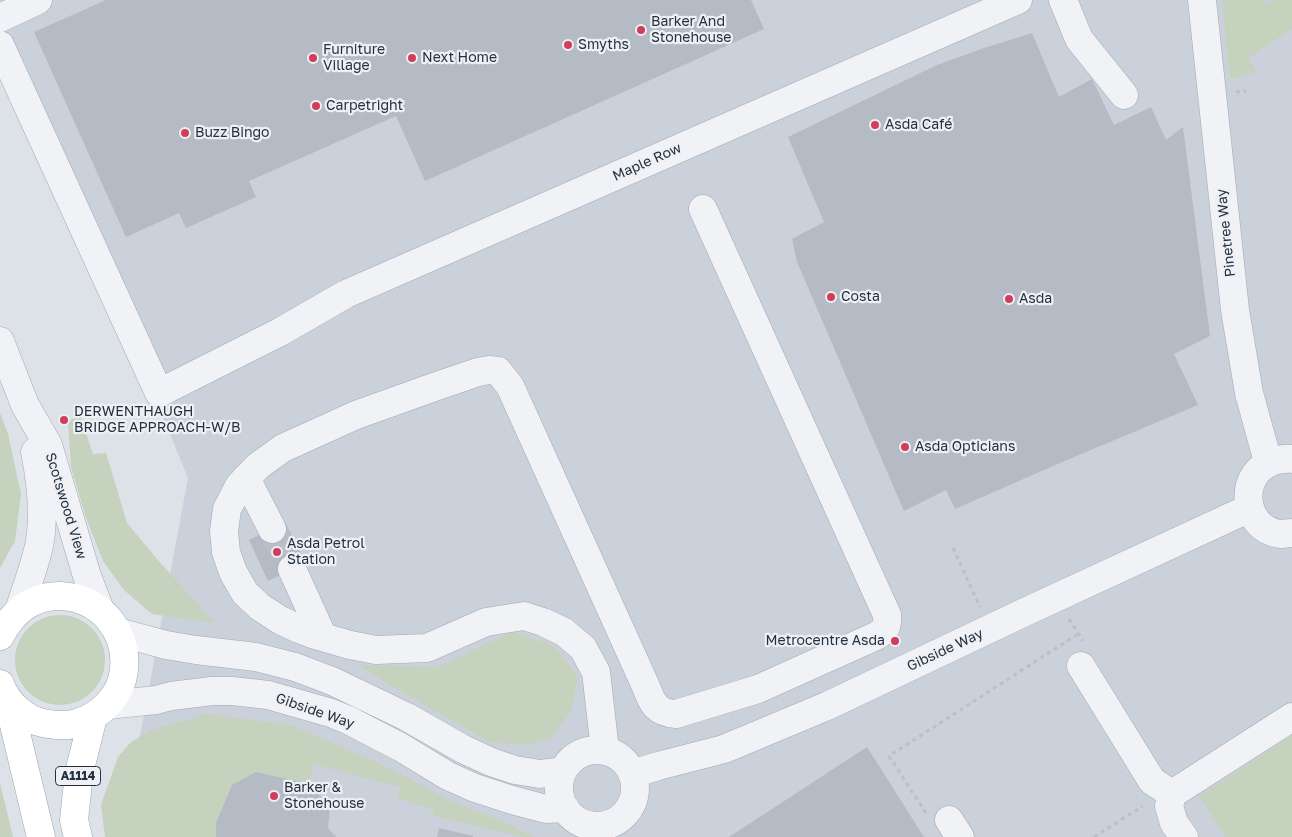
<!DOCTYPE html>
<meta charset="utf-8">
<style>
body{margin:0}
canvas{display:block;background:#dde2e8}
</style>
<canvas width="1292" height="837"></canvas>
<script>
const ctx = document.querySelector('canvas').getContext('2d');
ctx.lineJoin = 'round';
function fillPath(path, color) {
  ctx.fillStyle = color;
  ctx.fill(path, 'evenodd');
}
function strokePath(path, color, width, dash) {
  ctx.strokeStyle = color;
  ctx.lineWidth = width;
  ctx.lineCap = dash ? 'butt' : 'round';
  ctx.setLineDash(dash || []);
  ctx.stroke(path);
}
function label(font, color, halo, rows, align = 'center') {
  ctx.font = font + ' "Golos Text",sans-serif';
  ctx.lineWidth = 4.5;
  ctx.setLineDash([]);
  ctx.textBaseline = 'middle';
  ctx.strokeStyle = halo;
  ctx.fillStyle = color;
  for (const [text, x, y, turn = 0] of rows) {
    ctx.save();
    ctx.translate(x, y);
    ctx.rotate((+turn || 0) * Math.PI / 180);
    ctx.textAlign = isNaN(turn) ? turn : align;
    if (halo) ctx.strokeText(text, 0, 0);
    ctx.fillText(text, 0, 0);
    ctx.restore();
  }
}
fillPath(new Path2D(`
 M0 0H1292V837H124L122 833 188 478 0 20Z`), '#cbd1da');
fillPath(new Path2D(`
 M1222 0H1264L1267 4 1274 0H1292V29L1248 58 1257 72 1230 79Z
 M0 413 8 434 21 494 15 541 0 568Z
 M80 416 93 454 106 453 127 523 157 559 215 623 152 614 124 590 103 561 86 518 71 467 68 421Z
 M15 660a45 45 0 1 1 90 0a45 45 0 1 1-90 0Z
 M512 631 554 646 578 677 571 711 551 738 525 745 490 742 391 686 359 665 439 667Z
 M205 714 291 725 387 767 447 799 508 824 535 837H524L433 816 434 809 398 799 400 787 313 764 309 784 256 772 232 785 216 823V837H105L101 805 118 757 130 743 149 731Z
 M1292 735V837H1225L1199 796Z
 M0 783 13 837H0Z`), '#c4d2be');
fillPath(new Path2D(`
 M106 0H751L764 29 425 181 396 116 249 181 256 197 186 228 179 213 126 237 34 32Z
 M1032 33 1059 97 1092 79 1114 125 1151 107 1166 140 1183 127 1210 336 1174 354 1198 405 1060 463 955 509 946 490 904 511 797 262 792 239 824 222 788 137 937 65 984 48Z
 M285 522 306 563 268 581 249 540Z
 M867 747 924 837H729Z
 M256 772 309 784 330 807 328 828 336 837H216V823L232 785Z
 M439 828 473 836V837H437Z`), '#b4bbc4');
strokePath(new Path2D(`
 M272 529 292 569`), '#b8bfc6', 28, [28, 14]);
const minor = new Path2D(`
 M1063 0 1079 39 1124 95
 M1202 0 1235 310 1249 393 1268 462
 M0 18 38 0
 M0 45 159 393 280 332 346 294 1018 0
 M0 341 25 405 48 445 87 576 100 610
 M1292 459C1286 458 1283 459 1277 460 1237 470 1240 528 1280 534 1284 534 1288 533 1292 533
 M246 478 272 529
 M292 569 323 637
 M19 610C26 589 34 568 39 546 45 516 41 482 35 452
 M118 632 166 645 196 650 256 657 295 667 332 681 407 717 463 749 491 762 515 770 540 774 562 771
 M1081 666 1152 781 1172 794
 M108 705 156 700 171 696 212 691H232L268 695 331 713 348 720 402 748 448 776 475 788 512 800 546 809 565 808
 M605 750 596 672 583 648 564 632 543 622 524 616 486 622 427 648 376 650 350 645 312 634 299 629 280 620 260 607 245 593 233 572 226 552 224 531 227 509 239 486 258 466 283 448 356 415 437 386 478 372 489 370 498 371 510 386 643 680C652 700 652 712 676 714L758 689 876 636C886 630 888 627 887 615L703 209
 M559 788a38 38 0 1 1 76 0a38 38 0 1 1-76 0Z
 M632 774 658 766 724 749 827 706 1025 612 1250 508
 M949 820 960 837
 M1184 837 1174 823 1169 806 1172 794 1292 717`);
const major = new Path2D(`
 M0 636C13 612 31 596 60 596 99 597 128 630 124 669 122 695 101 716 77 723 66 727 54 725 43 723 24 719 7 703 0 684
 M8 700 41 837
 M78 837 74 820 79 773 93 717`);
strokePath(minor, '#a2a9b2', 29);
strokePath(major, '#9ca7b3', 29);
strokePath(new Path2D(`
 M1236 92 1246 91
 M953 548 980 607
 M1069 619 1083 641
 M926 813 889 756 1078 634
 M1094 837 1143 806`), '#bbc0c6', 3, [4, 4]);
strokePath(minor, '#f0f2f6', 28);
strokePath(major, '#fff', 28);
for (const [x, y, r, color] of [
 [641,30,5,"#d13e5c"],
 [568,45,5,"#d13e5c"],
 [313,58,5,"#d13e5c"],
 [412,58,5,"#d13e5c"],
 [316,106,5,"#d13e5c"],
 [875,125,5,"#d13e5c"],
 [185,133,5,"#d13e5c"],
 [831,297,5,"#d13e5c"],
 [1009,299,5,"#d13e5c"],
 [64,420,5,"#d13e5c"],
 [905,447,5,"#d13e5c"],
 [277,552,5,"#d13e5c"],
 [895,641,5,"#d13e5c"],
 [274,796,5,"#d13e5c"]
]) {
  const dot = new Path2D();
  dot.arc(x, y, r, 0, 2 * Math.PI);
  ctx.fillStyle = color;
  ctx.fill(dot);
  strokePath(dot, '#edf1f5', 2);
}
for (const [x, y, w] of [
 [78,776,45]
]) {
  const box = new Path2D();
  box.roundRect(x - w / 2, y - 9.5, w, 19, 4);
  ctx.fillStyle = '#edf1f5';
  ctx.fill(box);
  strokePath(box, '#26313e', 1);
}
label('bold 12px', '#26313e', null, [
 ["A1114",78,776]
]);
label('14px', '#26313e', '#edf1f5', [
 ["Barker And",651,22],
 ["Stonehouse",651,38],
 ["Smyths",578,45],
 ["Furniture",323,50],
 ["Village",323,66],
 ["Next Home",422,58],
 ["Carpetright",326,106],
 ["Asda Café",885,125],
 ["Buzz Bingo",195,133],
 ["Costa",841,297],
 ["Asda",1019,299],
 ["DERWENTHAUGH",74,412],
 ["BRIDGE APPROACH-W/B",74,428],
 ["Asda Opticians",915,447],
 ["Asda Petrol",287,544],
 ["Station",287,560],
 ["Metrocentre Asda",885,641,"right"],
 ["Barker &",284,788],
 ["Stonehouse",284,804]
], 'left');
label('14px', '#26313e', '#edf1f5', [
 ["Maple Row",647,162,-24],
 ["Pinetree Way",1226,233,-96],
 ["Scotswood View",66,506,73],
 ["Gibside Way",945,650,-25],
 ["Gibside Way",315,711,19]
]);
</script>
